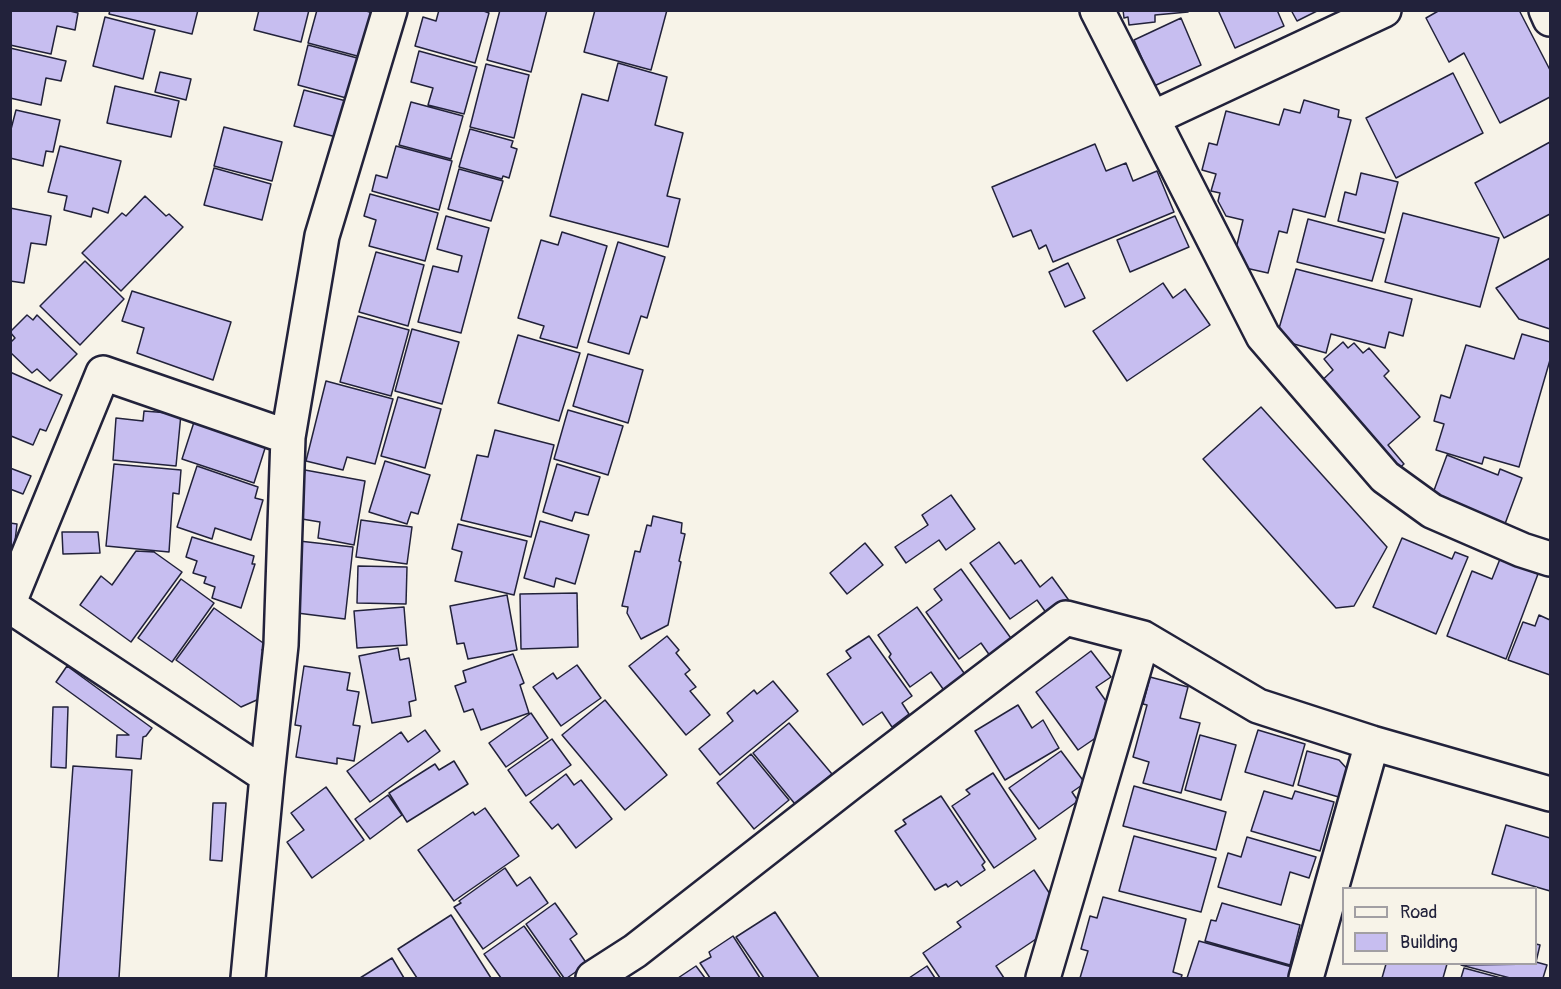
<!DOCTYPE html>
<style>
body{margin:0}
#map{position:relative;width:1561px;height:989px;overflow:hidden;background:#f7f3e8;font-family:Pangolin,sans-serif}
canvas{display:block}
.frame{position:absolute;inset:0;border:12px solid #22223b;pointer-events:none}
.legend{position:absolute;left:1342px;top:887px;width:195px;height:78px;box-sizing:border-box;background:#f7f3e8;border:2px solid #a29fa3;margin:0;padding:8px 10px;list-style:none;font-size:18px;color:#22223b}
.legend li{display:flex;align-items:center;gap:12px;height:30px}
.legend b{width:30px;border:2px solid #a29fa3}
</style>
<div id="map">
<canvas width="1561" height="989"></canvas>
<div class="frame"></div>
<ul class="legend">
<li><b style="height:8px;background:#f7f3e8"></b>Road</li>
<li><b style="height:16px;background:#c7bef0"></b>Building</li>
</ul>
</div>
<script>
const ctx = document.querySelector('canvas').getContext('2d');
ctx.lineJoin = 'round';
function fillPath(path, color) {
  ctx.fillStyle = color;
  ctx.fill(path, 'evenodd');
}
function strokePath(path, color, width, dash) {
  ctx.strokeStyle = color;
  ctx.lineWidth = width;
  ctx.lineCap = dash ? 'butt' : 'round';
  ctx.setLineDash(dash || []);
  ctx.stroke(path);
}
const building = new Path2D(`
 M10 10H66L78 13 75 30 57 26 51 54 10 45Z
 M110 10H198L192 34 109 14Z
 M259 10H309L301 42 254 30Z
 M317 10H363L373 13 361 57 308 43Z
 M439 10H481L489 13 475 63 415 46 423 17 436 21Z
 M500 10H547L531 72 487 60Z
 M595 10H667L651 70 584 52Z
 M1123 10H1187L1188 12 1155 15V22L1129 25 1128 17 1124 18Z
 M1218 10H1277L1284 26 1235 48Z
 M1291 10H1319L1297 21Z
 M1440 10H1519L1550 70V97L1500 123 1464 53 1449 62 1426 18Z
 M105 17 155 30 143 79 93 66Z
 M1181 18 1201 65 1154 86 1134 40Z
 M308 45 361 59 350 99 298 85Z
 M10 48 66 61 61 81 46 78 41 105 10 98Z
 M419 51 477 67 464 114 428 105 433 88 411 82Z
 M618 63 667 77 655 125 683 133 667 196 680 199 668 247 550 216 582 94 608 101Z
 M486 64 529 75 514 138 470 127Z
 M160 72 191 79 186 100 155 92Z
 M1453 73 1483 133 1396 178 1366 118Z
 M115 86 179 101 171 137 107 123Z
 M304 90 350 102 340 138 294 126Z
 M1304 100 1339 110 1338 117 1351 120 1325 217 1293 209 1287 233 1279 231 1268 273 1232 265 1243 220 1226 216 1218 201 1220 193 1211 191 1216 174 1202 170 1209 143 1217 145 1226 111 1279 125 1284 109 1300 113Z
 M411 102 463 116 451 159 399 145Z
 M16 110 60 120 53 152 46 151 43 166 10 158V133Z
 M224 127 282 142 272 181 214 166Z
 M470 129 513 141 511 147 517 149 509 178 503 176 502 179 459 167Z
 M1550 142V214L1504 238 1475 183Z
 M1095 144 1106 171 1126 163 1133 181 1157 171 1174 212 1053 262 1046 245 1039 249 1031 230 1013 237 992 187Z
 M60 146 121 161 108 213 93 208 91 217 64 210 67 196 48 192Z
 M396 146 452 161 439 210 372 191 376 175 387 178Z
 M214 168 271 184 262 220 204 205Z
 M459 169 503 181 491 221 448 209Z
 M1361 173 1398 182 1385 233 1338 221 1345 192 1356 195Z
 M370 194 438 213 425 261 369 246 376 220 364 216Z
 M145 196 166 216 169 214 183 227 121 291 82 253 122 213 126 216Z
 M10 208 51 216 46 245 31 243 24 283 10 281Z
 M1403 213 1499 238 1480 307 1385 282Z
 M446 216 489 228 461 333 418 322 433 266 458 272 462 256 437 249Z
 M1175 216 1189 247 1130 272 1117 240Z
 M1308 219 1384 239 1372 281 1297 262Z
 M562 232 607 246 577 348 540 338 544 326 518 318 541 240 558 245Z
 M618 242 665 257 647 318 641 316 629 354 588 342Z
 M376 252 424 265 408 326 359 312Z
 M1550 258V329L1519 319 1496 288Z
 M85 261 124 299 80 345 40 306Z
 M1068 263 1085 298 1065 307 1049 272Z
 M1296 269 1412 299 1403 336 1389 332 1385 348 1331 334 1326 353 1276 339Z
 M1163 283 1173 298 1185 289 1210 325 1127 381 1093 331Z
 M132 291 231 322 213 380 137 353 144 328 122 321Z
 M27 315 33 320 37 315 77 354 50 381 37 369 32 373 10 352V343L15 338 10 332Z
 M358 316 409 330 391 396 340 382Z
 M412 329 459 342 442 404 395 391Z
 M1522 334 1550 342V360L1519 467 1484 457 1482 464 1436 450 1444 424 1434 421 1441 395 1450 398 1466 345 1514 359Z
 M518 335 580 353 559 421 498 403Z
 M1343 342 1348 348 1354 343 1363 353 1369 348 1389 371 1384 376 1420 417 1388 445 1404 464 1391 475 1315 387 1333 370 1324 359Z
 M588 354 643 370 628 423 573 406Z
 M10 372 62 395 46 431 40 429 33 445 11 436 10 437Z
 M326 381 393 399 375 464 347 457 343 470 306 461Z
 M398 397 441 409 425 468 381 456Z
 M1261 407 1387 547 1354 606 1336 608 1203 459Z
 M568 410 623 426 608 475 554 459Z
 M144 411 181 414 176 466 113 460 116 418 143 421Z
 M195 419 267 442 254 483 182 459Z
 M495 430 554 445 531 537 461 520 477 455 488 457Z
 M1447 455 1498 475 1500 469 1522 478 1502 532 1429 504Z
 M385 461 430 475 418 514 411 512 407 524 369 512Z
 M114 464 181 470 179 494 173 493 169 552 106 546Z
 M557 464 600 477 588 515 575 512 572 521 543 512Z
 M197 466 258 487 255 498 263 500 251 540 215 528 212 539 177 527Z
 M10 468 31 476 23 494 10 489Z
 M305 470 365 481 354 545 318 538 320 522 296 518Z
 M951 495 975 529 946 550 939 540 906 563 895 547 928 525 922 515Z
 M653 516 682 523 681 533 685 534 679 561 681 562 668 625 641 639 627 613 628 607 622 606 635 551 640 552 647 525 651 526Z
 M361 520 412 527 407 564 356 557Z
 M540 521 589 535 575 584 556 578 554 587 524 578Z
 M10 523 17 524 12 567 10 566Z
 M458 524 527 541 514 595 455 581 462 552 452 549Z
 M62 532H98L100 553 63 554Z
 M192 537 254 556 252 564H255L241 608 212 598 215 587 204 583 206 577 193 573 197 561 186 557Z
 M1402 538 1452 559 1455 552 1468 557 1436 634 1373 607Z
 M299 541 353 547 345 619 297 613 300 581H295Z
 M999 542 1015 564 1021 560 1040 587 1052 577 1073 606 1052 621 1037 600 1010 619 970 563Z
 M865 543 883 565 847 594 830 573Z
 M136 551 154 552 182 572 131 642 80 605 101 576 112 585Z
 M1500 559 1538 574 1506 659 1447 636 1472 571 1492 579Z
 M358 566 407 567 406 604 357 603Z
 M961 569 1018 648 995 663 981 643 959 659 926 612 942 600 934 589Z
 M181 579 214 603 172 662 138 638Z
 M577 593 578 647 521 649 520 594Z
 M507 595 517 650 468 659 464 643 457 644 450 606Z
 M404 607 407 645 357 648 354 611Z
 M917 607 969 680 948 696 931 672 910 687 889 657 891 654 878 635Z
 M214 608 266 645 262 650 265 652 259 699 241 707 176 660Z
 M1539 615 1550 620V675L1508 660 1523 622 1535 626Z
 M667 636 679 650 676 653 690 670 685 674 696 687 690 691 710 715 686 735 629 666Z
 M869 636 912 696 902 703 909 714 892 727 882 712 863 725 827 674 851 658 846 651Z
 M398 648 400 660 409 658 416 700 409 702 411 716 372 723 359 656Z
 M1091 651 1111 677 1096 687 1106 701 1097 737 1078 750 1036 692Z
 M513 654 524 683 520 685 529 713 481 730 473 709 464 712 455 686 466 682 463 671Z
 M577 665 601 698 561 726 533 687 553 673 557 679Z
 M67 666 152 728 146 736 143 737 141 759 116 757 117 735H129L56 682Z
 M304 666 350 673 347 690 359 692 353 725 360 726 354 761 337 758V764L296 757 301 726 295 725Z
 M1150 677 1188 687 1180 718 1200 723 1181 793 1143 783 1149 762 1133 757 1147 705 1143 704Z
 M773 681 798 711 720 775 699 749 733 721 727 713 754 690 757 694Z
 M605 700 667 775 625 810 562 735Z
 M1018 705 1032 728 1043 720 1059 748 1005 780 975 731Z
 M53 707H68L66 768 51 767Z
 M531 713 548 738 506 767 489 743Z
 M789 723 832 774 795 804 753 753Z
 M425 730 440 751 370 802 347 771 401 732 408 742Z
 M1258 730 1305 744 1293 786 1245 772Z
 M1200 735 1236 745 1221 800 1185 790Z
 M552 739 571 765 526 796 508 770Z
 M1061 751 1085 783 1072 792 1078 801 1039 829 1009 788Z
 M1307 751 1339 760 1350 772 1342 798 1298 785Z
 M751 754 789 800 754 829 717 783Z
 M454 761 468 784 407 822 389 793 435 764 439 770Z
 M73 766 132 770 119 978H58Z
 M993 773 1036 839 994 868 952 806 970 794 966 790Z
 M566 774 574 785 581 780 612 819 576 848 558 824 552 829 530 802Z
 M1134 786 1226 812 1216 850 1123 826Z
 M326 787 364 840 312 878 287 842 304 830 291 813Z
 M1264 791 1292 799 1295 791 1334 802 1320 851 1251 831Z
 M388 795 402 815 370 839 355 819Z
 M941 796 985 862 982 865 985 870 961 886 957 881 948 887 946 884 935 890 895 831 906 824 903 820Z
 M213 803H226L222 861 210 860Z
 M485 808 519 856 454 901 418 850 473 812 475 815Z
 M1506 825 1550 838V891L1492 874Z
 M1134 836 1216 858 1201 912 1119 891Z
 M1247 837 1316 857 1309 878 1290 872 1281 905 1218 887 1228 853 1241 857Z
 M505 868 517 886 530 877 548 903 483 949 454 907 461 903 459 901Z
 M1034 870 1052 897 1042 935 996 966 1004 978H940L923 953 961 927 957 922Z
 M1103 897 1186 919 1173 972 1182 975 1181 978H1080L1088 951 1081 949 1090 916 1097 918Z
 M555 903 577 934 570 939 587 964 567 978H564L526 924Z
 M1222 903 1300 925 1290 965 1205 941 1211 920 1216 921Z
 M775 912 819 978H764L736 937Z
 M451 915 491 978H417L398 949Z
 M524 926 561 978H501L484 954Z
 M733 936 760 978H710L700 963 711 957 709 952Z
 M1199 941 1299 969 1296 978H1187Z
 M1536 944 1540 945 1536 962 1547 965 1543 978H1510L1461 965 1536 964Z
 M392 958 404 978H360Z
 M1386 964H1447L1443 978H1382Z
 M696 966 705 978H678Z
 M927 966 935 978H909Z
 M1464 968 1501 978H1461Z`);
fillPath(building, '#c7bef0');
strokePath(building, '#22223b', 1.5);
const minor = new Path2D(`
 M1097 10 1263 336 1385 477 1432 511 1522 550 1550 559
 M1546 10 1550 19
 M1153 118 1384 10
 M10 600 103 373 288 437
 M10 606 267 776 248 978
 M267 776 281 645 288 437 322 236 390 10
 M593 978 635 951 850 783 1066 618 1143 638 1258 706 1372 743 1550 794
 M1043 978 1143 638
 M1306 978 1372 743`);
strokePath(minor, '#22223b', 38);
strokePath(minor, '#f7f3e8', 33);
</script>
